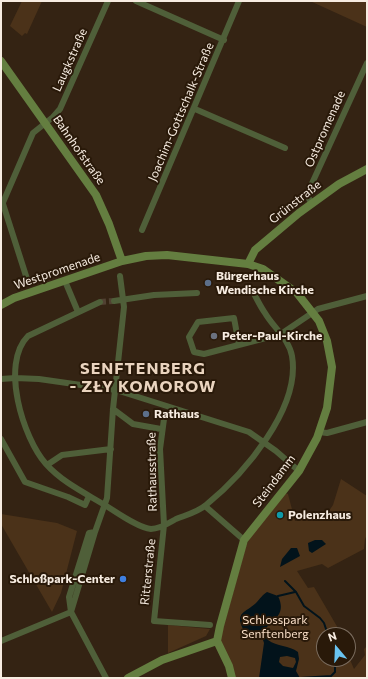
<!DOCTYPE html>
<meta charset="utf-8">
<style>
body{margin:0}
#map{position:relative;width:368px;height:679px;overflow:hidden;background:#342313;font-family:Commissioner,sans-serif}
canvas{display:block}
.frame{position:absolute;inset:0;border:2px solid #f7ece1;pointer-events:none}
.north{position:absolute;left:316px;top:627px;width:40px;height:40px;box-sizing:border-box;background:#291909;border:1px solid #7b6d5f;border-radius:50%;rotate:341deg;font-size:11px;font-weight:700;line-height:16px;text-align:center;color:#f7ece1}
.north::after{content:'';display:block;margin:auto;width:14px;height:18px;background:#69c3f1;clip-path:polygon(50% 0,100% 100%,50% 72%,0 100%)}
</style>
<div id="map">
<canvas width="368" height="679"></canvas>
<div class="frame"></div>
<div class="north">N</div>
</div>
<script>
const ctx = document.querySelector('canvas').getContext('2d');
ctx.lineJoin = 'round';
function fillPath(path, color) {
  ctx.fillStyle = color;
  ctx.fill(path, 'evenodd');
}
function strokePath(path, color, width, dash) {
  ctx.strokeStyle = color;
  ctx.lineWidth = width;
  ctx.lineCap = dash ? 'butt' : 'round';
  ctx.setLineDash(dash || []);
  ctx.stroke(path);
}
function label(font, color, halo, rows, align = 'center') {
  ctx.font = font + ' Commissioner,sans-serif';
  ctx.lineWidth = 4;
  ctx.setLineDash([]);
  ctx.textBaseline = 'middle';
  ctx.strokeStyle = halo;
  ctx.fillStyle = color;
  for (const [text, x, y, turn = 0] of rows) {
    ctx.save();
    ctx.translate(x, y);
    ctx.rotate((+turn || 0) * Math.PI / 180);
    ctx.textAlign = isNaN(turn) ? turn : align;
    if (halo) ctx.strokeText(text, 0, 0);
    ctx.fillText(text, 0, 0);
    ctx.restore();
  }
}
fillPath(new Path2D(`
 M22 1H42L27 34 25 33 22 36 10 26Z
 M310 1H367V27Z
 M341 479 367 496V535L365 539 364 549 328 568 322 564 297 571 308 588 314 587 342 635H324V659H348V655L354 669 365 655 364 649 367 646V678H235L221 644V636L246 546 253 531 285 493 288 494 295 521 315 515 322 521 333 505Z
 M1 514 57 523 77 531 61 593 52 612 1 524Z
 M168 625 210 629 206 636 168 653Z`), '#4b3219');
fillPath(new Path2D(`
 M315 540H322L326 544 312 553 309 551 308 543Z
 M291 548H297L300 556 280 567 282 559Z
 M267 592 278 596C286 613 276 618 265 629L268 640C277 647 289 645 298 652L299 659 296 671 300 678H259L264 643 260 631 249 633 243 629C235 612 245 613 256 603 260 599 262 595 267 592ZM287 656 295 658 296 662 293 668 283 666 279 662 280 657Z`), '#02131b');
strokePath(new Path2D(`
 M285 581 296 592 304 606 320 618 324 623 328 635
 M278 596 295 592
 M300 678 331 676 335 672V659`), '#02131b', 2);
strokePath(new Path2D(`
 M100 302 114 301
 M164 419 166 411`), '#514132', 6, [6, 3]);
strokePath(new Path2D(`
 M136 1 224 40
 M195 109 285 148
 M3 204 27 279
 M312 204 308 197 309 190 367 63
 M1 207 33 133 53 117 60 109 108 1
 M142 230 239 1
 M65 281 78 312
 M114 301 154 295 197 293
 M100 302 28 336C0 364 23 438 46 464 63 483 87 494 108 507 119 514 139 528 151 529 160 529 169 523 176 519 186 515 198 512 206 505 244 474 301 408 292 356 289 339 273 327 265 313 260 306 257 299 253 292
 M239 345 234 318 198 322 189 337 194 352 204 354 281 334 318 309 367 296
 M1 379 15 378 39 379 116 390 249 432 276 451 299 471
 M113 409 133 424 161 429
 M164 419 160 449 164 525 154 621 210 625
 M319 432 327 433 367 422
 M1 439 25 482 68 497 85 505 89 496
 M47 465 62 455 111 449
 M205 506 244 540
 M95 532 89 533 69 597 71 612 106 678
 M71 612 95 532 107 498 113 409 124 307 120 276
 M1 641 71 612`), '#4f5f39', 6);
strokePath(new Path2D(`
 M1 61 96 195 109 224 122 261
 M248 264 255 250 299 213 339 184 367 169
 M1 305 14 298 122 261 146 256 167 255 248 264 263 269 297 293 319 321 327 341 332 367 327 408 317 438 299 471 244 540 220 626 217 641 229 666 232 678
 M128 678 162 660 217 641`), '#647e40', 8);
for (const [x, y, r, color] of [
 [208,283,4,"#5c6f8a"],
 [214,336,4,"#6b7280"],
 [146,414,4,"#5c6f8a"],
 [280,515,4,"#0f9aa8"],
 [123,579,4,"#3f7fe0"]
]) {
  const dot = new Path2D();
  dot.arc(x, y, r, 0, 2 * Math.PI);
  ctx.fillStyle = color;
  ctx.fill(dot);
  strokePath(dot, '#291909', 1.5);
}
label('12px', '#f7ece1', '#291909', [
 ["Laugkstraße",70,60,-66],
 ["Joachim-Gottschalk-Straße",181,112,-67],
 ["Ostpromenade",325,129,-66],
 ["Bahnhofstraße",79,150,55],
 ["Grünstraße",295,202,-38],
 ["Westpromenade",57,271,-19],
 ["Rathausstraße",152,472,-91],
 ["Steindamm",274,481,-53],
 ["Ritterstraße",148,572,-84]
]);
label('bold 12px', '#f7ece1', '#291909', [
 ["Bürgerhaus",216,276],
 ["Wendische Kirche",216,290],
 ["Peter-Paul-Kirche",222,336],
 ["Rathaus",154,414],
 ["Polenzhaus",288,515],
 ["Schloßpark-Center",115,579,"right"]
], 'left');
label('12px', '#f9dfc8', '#291909', [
 ["Schlosspark",275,620],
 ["Senftenberg",275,634]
]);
ctx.letterSpacing = '1px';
label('bold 16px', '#ead4bf', '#291909', [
 ["SENFTENBERG",143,369],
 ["- ZŁY KOMOROW",143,387]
]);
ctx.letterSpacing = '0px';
</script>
